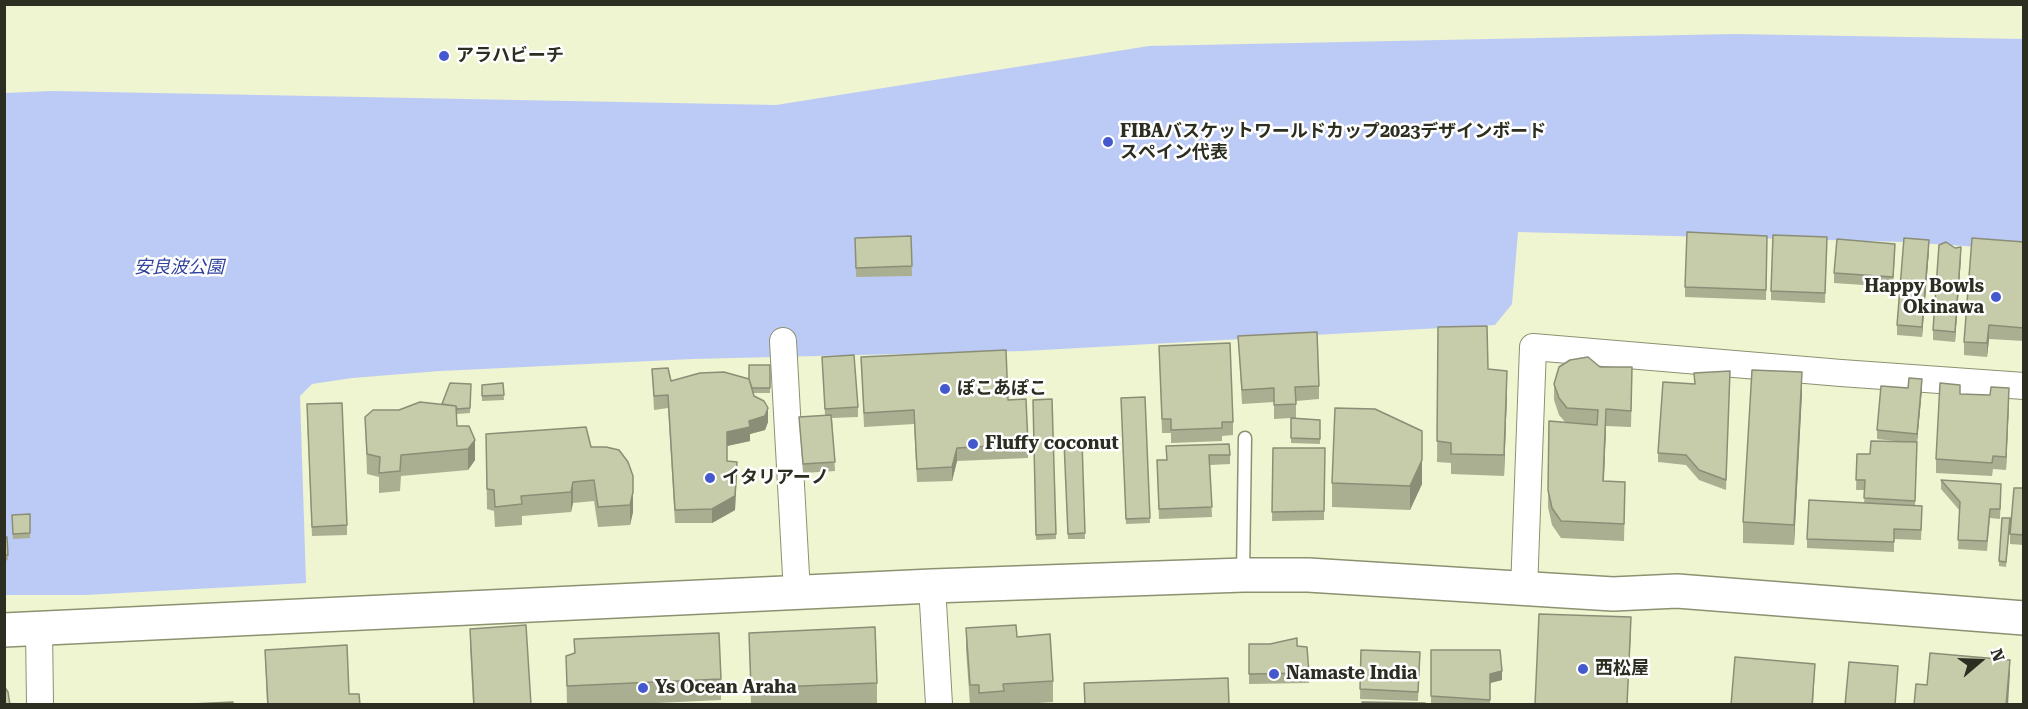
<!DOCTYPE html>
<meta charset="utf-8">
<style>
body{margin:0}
#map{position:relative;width:2028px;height:709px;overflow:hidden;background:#eff4d1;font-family:"Roboto Serif",serif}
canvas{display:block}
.frame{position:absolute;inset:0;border:6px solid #2c2e21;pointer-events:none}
.north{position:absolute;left:1950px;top:631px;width:60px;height:60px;-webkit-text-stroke:4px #fff;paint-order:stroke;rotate:71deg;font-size:16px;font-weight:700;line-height:24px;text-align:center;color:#2c2e21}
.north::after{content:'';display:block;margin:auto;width:21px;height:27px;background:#2c2e21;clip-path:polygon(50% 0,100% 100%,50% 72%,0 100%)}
</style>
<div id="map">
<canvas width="2028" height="709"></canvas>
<div class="frame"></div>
<div class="north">N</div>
</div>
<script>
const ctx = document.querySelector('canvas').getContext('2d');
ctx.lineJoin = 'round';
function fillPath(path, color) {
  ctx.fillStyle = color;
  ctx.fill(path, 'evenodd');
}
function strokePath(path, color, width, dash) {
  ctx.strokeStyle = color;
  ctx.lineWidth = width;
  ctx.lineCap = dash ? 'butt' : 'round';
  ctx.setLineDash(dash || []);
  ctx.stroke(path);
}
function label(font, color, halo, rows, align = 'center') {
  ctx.font = font + ' "Roboto Serif","Noto Sans JP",serif';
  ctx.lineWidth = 5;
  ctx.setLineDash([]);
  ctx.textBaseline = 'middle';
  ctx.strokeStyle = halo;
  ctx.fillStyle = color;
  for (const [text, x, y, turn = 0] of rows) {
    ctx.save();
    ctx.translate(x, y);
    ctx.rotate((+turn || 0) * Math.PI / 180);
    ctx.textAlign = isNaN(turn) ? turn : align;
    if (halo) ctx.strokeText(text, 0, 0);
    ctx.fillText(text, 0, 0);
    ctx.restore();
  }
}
fillPath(new Path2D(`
 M1734 34 2023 39V250L1905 242 1518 232 1512 304 1495 325 1024 351 692 359 440 371 352 378 312 384 300 396 306 583 85 595H5V93L52 91 776 105 1149 46Z`), '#bccaf6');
const lane = new Path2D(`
 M1243 574 1245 438`);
const street = new Path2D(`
 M783 341 797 593
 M932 586 939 704
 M1524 590 1533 347 1841 373 2024 386
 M39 629 40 704`);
const secondary = new Path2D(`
 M4 630 932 586 1243 575H1308L1613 594 1677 591 2024 618`);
strokePath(lane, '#8d9171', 15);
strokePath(street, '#8d9171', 28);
strokePath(secondary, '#8d9171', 36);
strokePath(lane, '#fff', 12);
strokePath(street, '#fff', 26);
strokePath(secondary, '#fff', 33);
fillPath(new Path2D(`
 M911 236 912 276 856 277 855 238Z
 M1767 236 1766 300 1685 297V287Z
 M1827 237 1825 303 1771 300V291Z
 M2024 242V341L1989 339 1987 357 1964 355V342Z
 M1929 250 1922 337 1897 335V325Z
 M1895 253 1893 287 1834 283V273Z
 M1961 257 1955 342 1933 340V330Z
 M1438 327 1488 369 1507 392 1504 476 1451 474V463L1437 462Z
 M1238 336 1319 386V399L1296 401V418L1320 420V444L1291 443V418L1274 419V402L1242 404Z
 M1159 346 1233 422V435L1222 436V441L1171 443V433H1162Z
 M822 357 858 407V417L832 418 835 471 803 473 799 417 825 415Z
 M861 357 1008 400 1028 444V458L957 461 952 481 917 482 914 424 864 427Z
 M770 365V393H753L754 396 768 422 765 430 750 434V441L727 446V461L737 476 735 510 712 523H675L668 408 654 410 652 369 671 381 749 379Z
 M1600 367 1632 384 1631 427 1606 426 1604 481 1625 499 1624 541 1561 538 1552 525 1548 507 1549 421 1566 423 1559 415 1554 400V384Z
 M1730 371 1726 490 1699 480 1686 465 1658 462V453L1694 384Z
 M503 383 504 400 482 401V385Z
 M471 384 470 413 457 414V426L475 460 468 470 401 476 400 491 379 493V477L367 474 365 417 399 410 442 404Z
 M1922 389 1917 442 1915 506 1922 516 1921 540 1894 539V552L1807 548V539L1864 503 1865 490H1856L1857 454H1870L1903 442 1877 439V430Z
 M1802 393 1794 545 1743 543V522Z
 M1960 394 2009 402 2006 470 1993 469 1992 476 1936 473V459Z
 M1145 397 1150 523 1126 524 1121 398Z
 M1052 399 1056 539 1036 540 1033 400Z
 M307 414 347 525V535L312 536Z
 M486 434 591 447H606L633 512 630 525 598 527 594 501 573 503 571 512 522 516V525L495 527 494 511 487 509Z
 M1064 442H1082L1085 539H1068Z
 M1166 446 1230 455V464L1210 465 1212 517 1159 519 1157 460H1167Z
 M1273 448H1325L1324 520 1272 521Z
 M1941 480 2001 493 2000 519 1990 518 1987 551 1958 549 1960 511 1941 489Z
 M1332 483 1422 484 1410 510 1332 507Z
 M2024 488V545L2010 544V534Z
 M30 514V538L13 539 12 515Z
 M2010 523 2006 567 1999 566V561Z
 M4 537H7L8 560 4 561Z
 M966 628 1017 637 1053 681V702L1009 705H970L966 649Z
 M470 629 531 705H473L470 646Z
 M749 633 877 683V703L847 705H751Z
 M574 639 721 679V700L614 705H567L566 656 574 653Z
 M1249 644 1297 646 1309 673V683L1249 684Z
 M265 650 349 694 360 705H267Z
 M1361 650 1420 652 1418 701 1360 699Z
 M1431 650 1502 680 1490 683V705H1431Z`), '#aaaf91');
fillPath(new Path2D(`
 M1929 240V250L1922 337V327Z
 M1961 247V257L1955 342V332Z
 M1989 325V339L1987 357V343Z
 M1507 371V392L1504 476V455Z
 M1802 372V393L1794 545V525Z
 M1922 379V389L1917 443V434Z
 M2009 388V402L2006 470V457Z
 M768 408V422L765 430 750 434V441L727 446V432L749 421Z
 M1606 409V426L1603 498V481Z
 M475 440V460L468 470V449Z
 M957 448V461L952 481V467Z
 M1422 460V484L1410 510V486Z
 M737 462 735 510 712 523V509Z
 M573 482V503L571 512V492Z
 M633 492V512L630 525V505Z
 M1631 617V633L1627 705Z
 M2010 660V673L2008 705H2006Z
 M1815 664 1813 705H1812Z
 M1502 671V680L1490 683V674Z`), '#8b8e76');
const building = new Path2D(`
 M1687 232 1767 236 1766 290 1685 287Z
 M1773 235 1827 237 1825 293 1771 291Z
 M911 236 912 266 856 268 855 238Z
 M1904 238 1929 240 1922 327 1897 325Z
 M1972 238 2024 242V328L1989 325 1987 343 1964 342Z
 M1837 239 1895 244 1893 277 1834 273Z
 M1946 242 1955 248 1961 247 1955 332 1933 330 1939 245Z
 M1487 326 1488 369 1507 371 1504 455 1451 454V443L1437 441 1438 327Z
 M1317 332 1319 386 1295 387 1296 404 1274 405V388L1242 390 1238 336Z
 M1230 343 1233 422H1222V428L1171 430V419H1162L1159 346Z
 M1006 350 1008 400 1026 399 1028 444 957 448 952 467 917 469 914 410 864 413 861 357Z
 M854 355 858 407 825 409 822 357Z
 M1588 357 1600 367H1632L1631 411 1606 409 1603 481 1625 482 1624 524 1561 521 1552 508 1548 490 1549 421 1597 425 1598 410 1567 408 1559 398 1554 384 1559 367 1570 360Z
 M749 365H770V388H752L749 379Z
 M668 368 671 381 700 373 724 372 749 379 754 396 764 401 768 408 765 416 749 421 750 427 727 432V461L737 462 735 496 712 509 675 510 668 395 654 396 652 369Z
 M1752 370 1802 372 1794 525 1743 522Z
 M1730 371 1726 480 1699 470 1686 455 1658 453 1663 382 1695 384 1694 373Z
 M1909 378 1922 379 1917 434 1877 430 1881 386 1908 388Z
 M450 383 471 384 470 408 457 409 456 406 442 404Z
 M503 383 504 395 482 396V385Z
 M1940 383 1960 385V394L1990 395 1991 387 2009 388 2006 457 1993 456 1992 463 1936 459Z
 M1145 397 1150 518 1126 519 1121 398Z
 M1052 399 1056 534 1036 535 1033 400Z
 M420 402 456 406 457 426H469L475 440 468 449 401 455 400 471 379 473 380 457 367 454 365 417 373 410H399Z
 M342 403 347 525 312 527 307 404Z
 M1335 408 1375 409 1422 431V460L1410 486 1332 483Z
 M831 415 835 462 803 464 799 417Z
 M1291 418 1320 420V439L1291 438Z
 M586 427 591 447H606L619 450 628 462 633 476V492L630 505 598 507 594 480 573 482 571 492 521 496 522 504 495 507 494 490 487 489 486 434Z
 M1871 441 1917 442 1915 501 1864 498 1865 480H1856L1857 454H1870Z
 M1064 442H1082L1085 533 1068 534Z
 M1229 444 1230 455H1209L1212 507 1159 509 1157 460H1167L1166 446Z
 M1273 448H1325L1324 511 1272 512Z
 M1941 480 2001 484 2000 509H1990L1987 541 1958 540 1960 502Z
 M2014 488H2024V535L2010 534Z
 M1809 500 1922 506 1921 530 1894 529V542L1807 539Z
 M30 514V533L13 534 12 515Z
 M2002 518H2010L2006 562 1999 561Z
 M4 537H7L8 555H4Z
 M1539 614 1631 617 1627 705H1535Z
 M526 625 531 705H474L470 629Z
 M1016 625 1017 637 1050 634 1053 681 1003 684 1004 691 979 693V685H970L966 628Z
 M875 627 877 683 751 688 749 633Z
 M719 633 721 679 567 686 566 656 575 653 574 639Z
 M1297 638V646L1307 647 1309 673 1249 674V644H1270Z
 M347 645 349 694H359L360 705H268L265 650Z
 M1361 650 1420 652 1418 692 1360 689Z
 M1431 650H1500L1502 671 1490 674V700L1431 696Z
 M1930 653 2010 660 2006 705H1914L1916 684 1927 685Z
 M1735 657 1815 664 1812 705H1731Z
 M1849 662 1898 666 1895 705H1845Z
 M1228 678 1229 705H1085L1084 683Z
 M4 686 8 692 10 705H4Z
 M233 702V705H172Z
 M1362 702 1425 703V705H1362Z`);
fillPath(building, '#c6cba9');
strokePath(building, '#8b8e76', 1.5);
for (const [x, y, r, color] of [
 [444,56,6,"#4359cd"],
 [1108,142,6,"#4359cd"],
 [1996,297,6,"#4359cd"],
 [945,389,6,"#4359cd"],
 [973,444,6,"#4359cd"],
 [710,478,6,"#4359cd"],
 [1583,669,6,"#4359cd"],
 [1274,674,6,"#4359cd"],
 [643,688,6,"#4359cd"]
]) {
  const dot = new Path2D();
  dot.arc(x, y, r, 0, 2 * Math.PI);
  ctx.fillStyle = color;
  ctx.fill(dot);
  strokePath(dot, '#fff', 2);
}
label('bold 18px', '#2c2e21', '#fff', [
 ["アラハビーチ",456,56],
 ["FIBAバスケットワールドカップ2023デザインボード",1120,132],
 ["スペイン代表",1120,153],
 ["Happy Bowls",1984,287,"right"],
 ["Okinawa",1984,308,"right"],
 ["ぽこあぽこ",957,389],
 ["Fluffy coconut",985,444],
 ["イタリアーノ",722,478],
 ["西松屋",1595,669],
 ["Namaste India",1286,674],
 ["Ys Ocean Araha",655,688]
], 'left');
label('italic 18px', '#31429e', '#fff', [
 ["安良波公園",179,268]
]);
</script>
